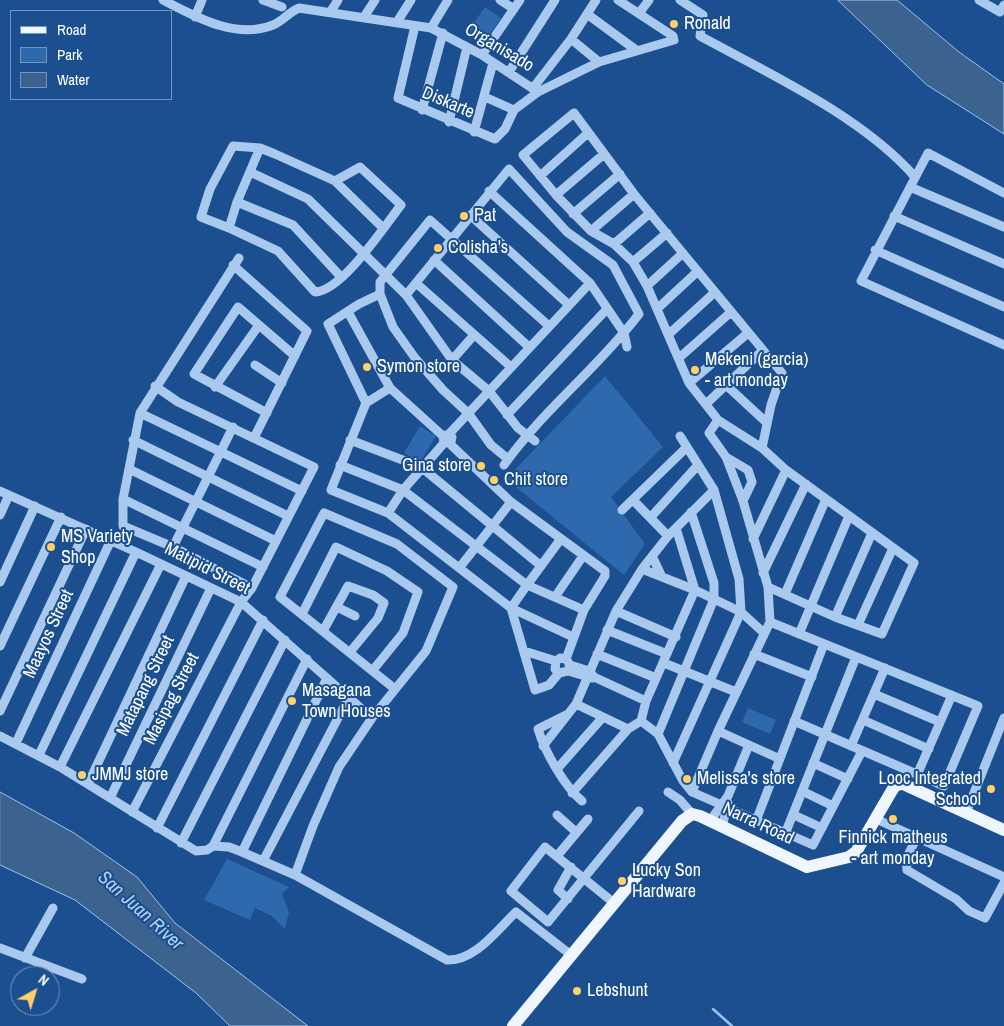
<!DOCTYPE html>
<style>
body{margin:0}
#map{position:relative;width:1004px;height:1026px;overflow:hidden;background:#1b4f8f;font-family:"Archivo Narrow",sans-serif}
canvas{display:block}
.legend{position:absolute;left:10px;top:10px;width:162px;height:90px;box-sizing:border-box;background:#1b4f8f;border:1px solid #7695bc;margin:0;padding:6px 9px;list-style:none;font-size:15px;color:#fff}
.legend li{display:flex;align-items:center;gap:10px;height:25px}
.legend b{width:25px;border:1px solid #7695bc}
.north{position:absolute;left:10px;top:966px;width:50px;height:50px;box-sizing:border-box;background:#1b4f8f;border:1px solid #7695bc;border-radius:50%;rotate:39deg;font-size:14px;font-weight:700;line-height:20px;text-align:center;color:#fff}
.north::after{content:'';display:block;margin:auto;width:18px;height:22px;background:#ffd166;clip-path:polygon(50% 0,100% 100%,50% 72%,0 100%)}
</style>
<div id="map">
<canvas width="1004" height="1026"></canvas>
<ul class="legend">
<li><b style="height:6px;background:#f0f6ff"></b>Road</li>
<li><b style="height:14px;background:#2e69ad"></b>Park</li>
<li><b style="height:14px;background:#3c6290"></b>Water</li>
</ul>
<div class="north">N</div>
</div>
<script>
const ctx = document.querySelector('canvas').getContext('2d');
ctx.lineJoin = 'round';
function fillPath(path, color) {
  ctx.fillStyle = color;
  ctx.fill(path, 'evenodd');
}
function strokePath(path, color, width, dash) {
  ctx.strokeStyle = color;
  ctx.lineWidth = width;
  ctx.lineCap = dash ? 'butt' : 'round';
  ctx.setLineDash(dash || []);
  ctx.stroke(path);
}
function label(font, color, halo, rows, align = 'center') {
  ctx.font = font + ' "Archivo Narrow",sans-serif';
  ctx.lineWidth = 4;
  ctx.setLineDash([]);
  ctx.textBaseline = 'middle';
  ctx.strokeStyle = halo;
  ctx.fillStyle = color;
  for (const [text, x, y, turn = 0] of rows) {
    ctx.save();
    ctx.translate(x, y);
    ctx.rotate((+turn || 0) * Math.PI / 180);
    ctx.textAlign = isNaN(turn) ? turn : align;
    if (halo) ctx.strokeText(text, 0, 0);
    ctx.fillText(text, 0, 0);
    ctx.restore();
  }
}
fillPath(new Path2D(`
 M485 7 501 18 482 45 466 34Z
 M605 376 663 447 611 497 645 544 624 575 506 479Z
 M420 426 436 436 420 462 404 453Z
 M748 708 776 720 770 734 742 722Z
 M227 859 289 887 282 894 289 912 285 929 272 916 255 908 250 920 204 900Z`), '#2e69ad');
const water = new Path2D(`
 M838 0H897L959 52 1004 84V134L927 85Z
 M0 792 74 833 137 877 175 923 308 1026H230L196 993 75 900 0 865Z`);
fillPath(water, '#3c6290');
strokePath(water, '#9cc4f0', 1);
strokePath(new Path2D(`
 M713 1009 732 1026`), '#9cc4f0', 2.5);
strokePath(new Path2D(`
 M163 0C196 17 236 40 273 25 283 21 289 12 299 8L431 28 482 55 538 92
 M263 0 282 7
 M500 0 514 9
 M680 0 703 15 700 36C770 74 863 117 915 177
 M979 0 1000 12 1004 5
 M331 11 338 0
 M640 12 649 0
 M587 14 636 50
 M195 17 202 0
 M364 17 375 0
 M397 22 411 0
 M415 26 398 98 495 139 505 129 514 110 538 92 599 62 674 40 673 36 618 0
 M431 28 448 0
 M571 39 599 62
 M482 55 520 0
 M509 72 555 0
 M533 88 571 39 596 0
 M485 97 514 110
 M422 110 443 33
 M449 122 467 47
 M474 132 493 63
 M250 172 308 199 406 295 452 360 489 391 518 428 535 441
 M540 176 588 133
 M335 181 360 167 401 205C384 227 342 291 315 292L278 251 229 228 201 217 210 189 233 146 260 148 275 154 335 181 383 228
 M910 187 1004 227
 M489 191 590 283 624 333 627 347
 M1004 193 928 153 861 281 1004 345
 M556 195 604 154
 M237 202 293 225 341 277
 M573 214 620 174
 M470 215 569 305
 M894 216 1004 264
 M229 228 237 202 260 148
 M591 231 634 194
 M614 244 650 213
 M875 250 1004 307
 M239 258 140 413 123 499V526L173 547 252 588
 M434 260 529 347
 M633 262 667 233
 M233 265 307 331 254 438
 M416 283 511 367
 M647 286 683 253
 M406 295 509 169 567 232 613 265 639 314C598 368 543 410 504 465
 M657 309 698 271
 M348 312 390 388 443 436 444 443 451 442 452 437 449 434 443 436
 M669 334 715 292
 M679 358 731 312
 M452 360 474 335
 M255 365 282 383
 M689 383 748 333
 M726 385 767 423
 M215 387 259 325
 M390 388 366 403 331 490 388 513 511 608 573 637
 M366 403 328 324 359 304 380 294
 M706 404 763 350
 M140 413 302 491
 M267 413 194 374 238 307 295 356
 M507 415 607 309
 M449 434 590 283
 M133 440 288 516
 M350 440 421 467 540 565
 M449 443 511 502 605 571V576L584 610
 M762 448 771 405 782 373 634 194 574 113 523 155 556 195 591 231 614 244 633 262 647 286 689 383 718 420 762 448 786 470 914 563 882 634 835 617 768 587
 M726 457 748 470 752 482 743 501
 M508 459 491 445 468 413 443 390 415 358 393 327 380 294V282L430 220 549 326
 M340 465 403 490 527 585 511 608 535 690 549 685 559 673 568 671 570 665 566 659 560 658 556 661 555 669 559 673
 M129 469 276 541
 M0 491 136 552 241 602 372 718
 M123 499 263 567
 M633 500 668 536
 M622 510 687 447
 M388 513 403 490 444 443
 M0 515 9 495
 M651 517 698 465
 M753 539 786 470
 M560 540 527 585 584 610 566 659
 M173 547 233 427
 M652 556 662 577
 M460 567 511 502
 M642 569 695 590 741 612 764 633
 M763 573 806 484
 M0 582 35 506
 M785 594 826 499
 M555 597 583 556
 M337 607 355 616
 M616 611 676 637
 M302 614 336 547 387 571 418 592 403 633 373 670
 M835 617 872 533
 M770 622 978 706 944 786 794 721
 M858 625 893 548
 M607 630 667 654
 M323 631 348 586 373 595 384 603 378 618 350 652
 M799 634 849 516
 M0 646 61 517
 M524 651 556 661
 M597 654 656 678
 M754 654 812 677
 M664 663 736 692
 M570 665 589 671 594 677 646 701
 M568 671 592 678
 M874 694 940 722
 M576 704 628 729
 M0 711 86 529
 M566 715 538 729C545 752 564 786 582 801
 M863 720 929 749
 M641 721 658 734 683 781 692 792 813 845 862 751
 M718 731 780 759
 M658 734 714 599V583L691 512
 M0 736 60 767 196 851 207 850 213 846 229 847 242 852 295 875 313 826 339 767 372 718 426 651 453 587 397 544 324 513 280 597 395 689
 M16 743 111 540
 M543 746 576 704 616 611 642 569 668 536 714 490
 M851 746 885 668
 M39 755 136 552
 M673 763 741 612 739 579 714 490 680 436
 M813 763 848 779
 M60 767 161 564
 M557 769 603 717
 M917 775 952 695
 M88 784 186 576
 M802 791 833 806
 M668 792 680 800 692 814
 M692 792 718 731 770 622 768 587 743 501 726 457 709 433 718 420
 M572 793 628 729 641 721 646 701 695 590 676 528
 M110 798 211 588
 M132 812 241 602 252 588 314 467 178 402 155 386
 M966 813 1004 718
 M557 815 576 832
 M794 815 822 828
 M876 819 1004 877
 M710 821 728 796 749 745
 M756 821 824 644
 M722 827 728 803
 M157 828 263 620
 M785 834 856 657
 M917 837 906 859 907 870 956 899 969 911 985 918 1004 883
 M181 843 285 640
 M213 846 307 659
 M242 852 327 678
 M557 856 588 819
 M263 861 349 697
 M297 876 447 960C475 961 497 930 516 912L571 955
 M568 899 558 890 571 867
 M614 903 545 847 511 891 548 922 639 811
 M0 948 82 979
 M25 958 53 908`), '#a9c9ee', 9);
strokePath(new Path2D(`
 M513 1026 682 821 692 814 700 816 807 867 849 857 856 852 894 787 901 783 1004 830`), '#f0f6ff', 12);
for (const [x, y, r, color] of [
 [674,24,5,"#ffd166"],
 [464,216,5,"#ffd166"],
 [438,248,5,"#ffd166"],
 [367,367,5,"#ffd166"],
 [695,370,5,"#ffd166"],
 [481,466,5,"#ffd166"],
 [494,480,5,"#ffd166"],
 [51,547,5,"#ffd166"],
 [292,701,5,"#ffd166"],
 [82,775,5,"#ffd166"],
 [687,779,5,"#ffd166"],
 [991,789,5,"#ffd166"],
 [893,819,5,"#ffd166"],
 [622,881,5,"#ffd166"],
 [577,991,5,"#ffd166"]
]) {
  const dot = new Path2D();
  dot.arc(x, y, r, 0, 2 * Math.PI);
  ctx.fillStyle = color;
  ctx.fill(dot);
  strokePath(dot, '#1b4f8f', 2);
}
label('18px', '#fff', '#1b4f8f', [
 ["Ronald",684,24],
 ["Pat",474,216],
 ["Colisha's",448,248],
 ["Mekeni (garcia)",705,360],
 ["- art monday",705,381],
 ["Symon store",377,367],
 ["Gina store",471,466,"right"],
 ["Chit store",504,480],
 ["MS Variety",61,537],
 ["Shop",61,558],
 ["Masagana",302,691],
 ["Town Houses",302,712],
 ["JMMJ store",92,775],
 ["Melissa's store",697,779],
 ["Looc Integrated",981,779,"right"],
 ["School",981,800,"right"],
 ["Finnick matheus",893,838,"center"],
 ["- art monday",893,859,"center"],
 ["Lucky Son",632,871],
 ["Hardware",632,892],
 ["Lebshunt",587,991]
], 'left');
label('18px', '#fff', '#1b4f8f', [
 ["Organisado",499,48,31],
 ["Diskarte",448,103,23],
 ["Matipid Street",207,569,27],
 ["Maayos Street",49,634,-65],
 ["Matapang Street",146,686,-64],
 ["Masipag Street",172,699,-63],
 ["Narra Road",758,824,25]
]);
label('italic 19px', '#b5d3f5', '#1b4f8f', [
 ["San Juan River",140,911,42]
]);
</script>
